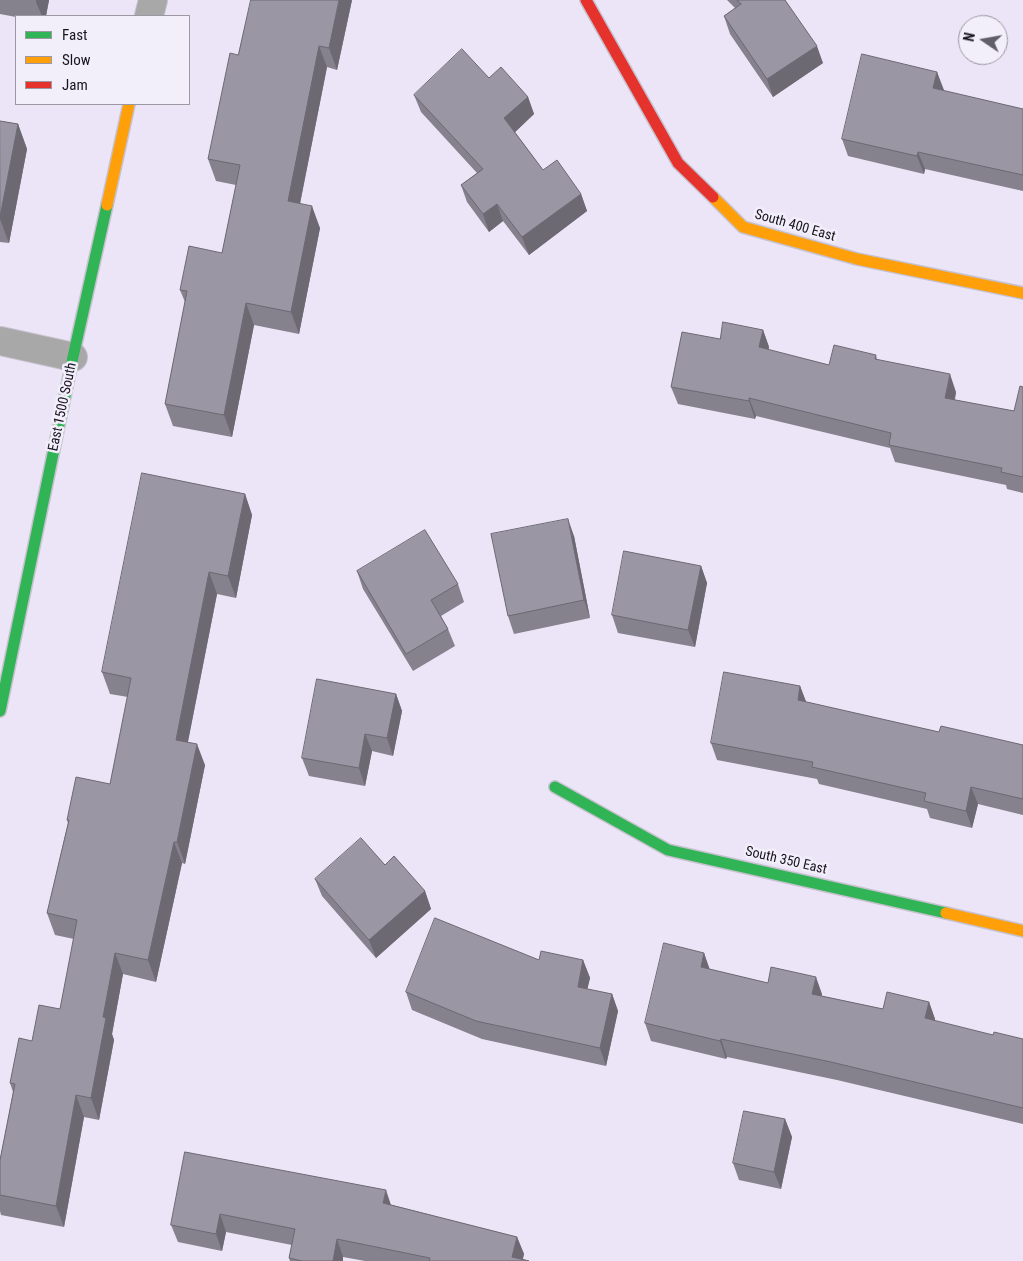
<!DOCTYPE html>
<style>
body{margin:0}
#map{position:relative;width:1023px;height:1261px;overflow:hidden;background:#ebe5f7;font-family:"Roboto Condensed",sans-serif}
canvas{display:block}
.legend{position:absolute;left:15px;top:15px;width:175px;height:90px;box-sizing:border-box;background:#f2effb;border:1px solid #9b97a3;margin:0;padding:6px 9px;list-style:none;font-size:15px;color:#18141f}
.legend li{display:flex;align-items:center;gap:10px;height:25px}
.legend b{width:25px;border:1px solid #9b97a3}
.north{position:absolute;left:958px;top:15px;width:50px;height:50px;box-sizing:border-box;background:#f2effb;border:1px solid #9b97a3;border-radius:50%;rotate:282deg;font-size:14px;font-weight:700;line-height:20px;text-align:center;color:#18141f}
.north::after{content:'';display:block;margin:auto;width:18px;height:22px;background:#625d6b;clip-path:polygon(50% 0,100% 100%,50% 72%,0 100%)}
</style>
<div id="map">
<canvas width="1023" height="1261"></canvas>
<ul class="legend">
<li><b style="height:6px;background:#30b455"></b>Fast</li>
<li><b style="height:6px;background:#ff9f0a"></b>Slow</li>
<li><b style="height:6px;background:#e5322d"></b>Jam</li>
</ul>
<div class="north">N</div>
</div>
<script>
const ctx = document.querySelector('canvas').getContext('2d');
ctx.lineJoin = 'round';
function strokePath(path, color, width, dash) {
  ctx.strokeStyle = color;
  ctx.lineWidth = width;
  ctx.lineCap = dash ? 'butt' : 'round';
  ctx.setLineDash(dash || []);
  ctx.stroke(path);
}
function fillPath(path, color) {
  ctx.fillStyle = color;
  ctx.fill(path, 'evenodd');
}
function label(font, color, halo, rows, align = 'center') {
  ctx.font = font + ' "Roboto Condensed",sans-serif';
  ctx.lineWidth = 5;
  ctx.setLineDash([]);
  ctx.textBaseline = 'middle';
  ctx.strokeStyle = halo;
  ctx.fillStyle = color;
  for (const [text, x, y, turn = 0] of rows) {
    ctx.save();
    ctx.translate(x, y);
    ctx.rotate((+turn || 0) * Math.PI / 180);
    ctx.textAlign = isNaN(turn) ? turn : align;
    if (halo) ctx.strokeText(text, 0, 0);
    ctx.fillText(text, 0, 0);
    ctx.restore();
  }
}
const street = new Path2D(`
 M149 16 153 0
 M0 341 73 357`);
const fast = new Path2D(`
 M0 711 73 357 107 205
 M555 787 668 850 946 913`);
const slow = new Path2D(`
 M713 197 743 227 857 259 1023 293
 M107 205 129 104
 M946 913 1023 931`);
const jam = new Path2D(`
 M586 0 678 163 713 197`);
strokePath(street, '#c6c1ce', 30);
strokePath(fast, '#c6c1ce', 14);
strokePath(slow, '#c6c1ce', 14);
strokePath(jam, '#c6c1ce', 14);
strokePath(street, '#a9a8a8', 28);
strokePath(fast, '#30b455', 11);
strokePath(slow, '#ff9f0a', 11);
strokePath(jam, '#e5322d', 11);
fillPath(new Path2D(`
 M0 0H49L46 16H16V17L0 14Z
 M352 0 337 70 327 67 300 204 320 228 299 334 254 325 232 437 173 426 165 404 185 302 180 290 222 253 236 185 216 181 208 159Z
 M727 0H785L823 63 773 97 730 34 724 16 735 8Z
 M937 72 943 91 1023 109V191L925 169 924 174 848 156 842 139Z
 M489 78 528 97 534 114 515 132 543 170 581 194 587 211 529 255 503 221 489 232 467 202 461 185 477 173 421 112 414 95Z
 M0 121 18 124 27 149 9 243 0 242Z
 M763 330 769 347 768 350 829 365 876 355 877 360 956 392 955 400 1014 411 1023 387V493L1007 489 1006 485 895 462 890 448 756 416 755 419 678 404 671 387 720 339Z
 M245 494 252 515 236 598 217 594 188 742 205 765 185 864 182 863 156 982 123 974 112 1034 114 1040 99 1120 84 1117 64 1227 1 1215 0 1211V1160L13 1092 10 1083 32 1041 60 1009 74 939 55 935 47 913 68 823 67 820 110 784 128 697 110 694 102 672Z
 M574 536 590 618 514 634 508 616Z
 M701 566 707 583 695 647 618 633 612 615Z
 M357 571 458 584 464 602 441 616 448 629 455 646 413 671 363 589Z
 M800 686 806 702 939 732 1023 745V815L978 804 972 828 930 818 927 809 819 784 817 779 717 760 711 743Z
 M396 694 402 711 393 756 372 751 365 786 309 776 302 758Z
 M385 865 425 891 431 909 376 958 322 896 315 879Z
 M704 953 709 969 768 983 822 994V996L883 1009 929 1002 935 1019V1021L993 1035 1023 1039V1124L837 1080 727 1057 726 1059 651 1041 645 1023Z
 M539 960H583L590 978 587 989 612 994 618 1011 606 1066 482 1039 412 1010 406 992Z
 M785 1119 792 1137 781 1189 739 1180 733 1163Z
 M185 1152 517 1237 524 1254 523 1259 529 1261H365L343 1257V1261H290L289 1258 292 1245 226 1232 222 1251 178 1242 171 1225Z`), '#85818d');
fillPath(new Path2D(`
 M36 0H49L46 16H42L36 2Z
 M339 0H352L337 70 329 48Z
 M319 46 327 67 296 223 288 201Z
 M817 46 823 63 773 97 767 79Z
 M937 72 944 90 940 106 933 88Z
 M528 97 534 114 511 136 504 118Z
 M18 124 27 149 9 243 0 219V217Z
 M918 152 925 169 924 174 917 156Z
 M581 194 587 211 529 255 522 237Z
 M497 204 503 221 489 232 483 214Z
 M312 206 320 228 299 334 291 312Z
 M246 303 254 325 232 437 224 415Z
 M763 330 769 347 766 365 759 347Z
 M950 374 956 392 951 415 945 398Z
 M749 398 756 416 755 419 749 401Z
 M245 494 252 515 236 598 228 576Z
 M568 519 574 536 590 618 584 600Z
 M701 566 707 583 695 647 688 630Z
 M209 572 217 594 184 761 176 740Z
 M800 686 807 704 798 700Z
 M396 694 402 711 393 756 387 738Z
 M365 734 372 751 365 786 359 768Z
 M197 744 205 765 185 864 177 842Z
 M971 787 978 804 972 828 966 811Z
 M174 842 182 863 156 982 148 960Z
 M425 891 431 909 376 958 369 940Z
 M115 953 123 974 112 1034 114 1040 99 1120 91 1098 103 1017Z
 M704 953 710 970 701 967Z
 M583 960 590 978 584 1004 578 987Z
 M816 977 822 994 818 1011 812 994Z
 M612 994 618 1011 606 1066 600 1048Z
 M929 1002 935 1019 931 1036 925 1018Z
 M721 1039 727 1057 726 1059 720 1041Z
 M76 1095 84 1117 64 1227 56 1206Z
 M785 1119 792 1137 781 1189 774 1172Z
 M386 1190 392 1208 383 1203Z
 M220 1214 226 1232 222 1251 216 1234Z
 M517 1237 524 1254 522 1261 512 1257Z
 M337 1239 343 1257V1261H333Z`), '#6c6973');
const building = new Path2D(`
 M251 0H339L329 48 319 46 288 201 312 206 291 312 246 303 224 415 165 404 187 291 180 290 189 246 222 253 240 165 208 159 230 53 238 55Z
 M737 0H785L817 46 767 79 724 16 741 4Z
 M462 49 489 78 501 67 528 97 504 118 543 170 557 160 581 194 522 237 497 204 483 214 461 185 483 169 414 95Z
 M862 54 937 72 933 88 1023 109V175L918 152 917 156 842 139Z
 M0 121 18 124 0 217Z
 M723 322 763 330 759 347 829 365 834 345 876 355 875 359 950 374 945 398 1014 411 1020 386 1023 387V477L1001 472 1002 468 889 445 891 433 749 398V401L671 387 682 332 720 339Z
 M142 473 245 494 228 576 209 572 176 740 197 744 177 842H174L148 960 115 953 103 1017 106 1018 91 1098 76 1095 56 1206 0 1195V1160L15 1084 10 1083 19 1038 32 1041 39 1005 60 1009 77 920 47 913 69 820H67L76 777 110 784 131 678 102 672Z
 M568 519 584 600 508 616 491 534Z
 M425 530 458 584 431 600 448 629 406 654 357 571Z
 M624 551 701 566 688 630 612 615Z
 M724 672 800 686 798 700 939 732 941 726 1023 745V799L971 787 966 811 924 801 926 793 812 767 813 762 711 743Z
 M317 679 396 694 387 738 365 734 359 768 302 758Z
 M361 838 385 865 394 856 425 891 369 940 315 879Z
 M435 918 539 960 541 951 583 960 578 987 612 994 600 1048 476 1021 406 992Z
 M664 943 704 953 701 967 768 983 771 967 816 977 812 994 883 1009 887 992 929 1002 925 1018 993 1035 994 1032 1023 1039V1108L831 1062 721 1039 720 1041 645 1023Z
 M744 1111 785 1119 774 1172 733 1163Z
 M185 1152 386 1190 383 1203 517 1237 512 1257 529 1261H429L430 1258 337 1239 333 1261H302L289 1258 295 1229 220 1214 216 1234 171 1225Z`);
fillPath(building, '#9b96a4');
strokePath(building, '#6c6973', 1);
label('14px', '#18141f', '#f2effb', [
 ["South 400 East",795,226,16],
 ["East 1500 South",63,407,-78],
 ["South 350 East",786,861,13]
]);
</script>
